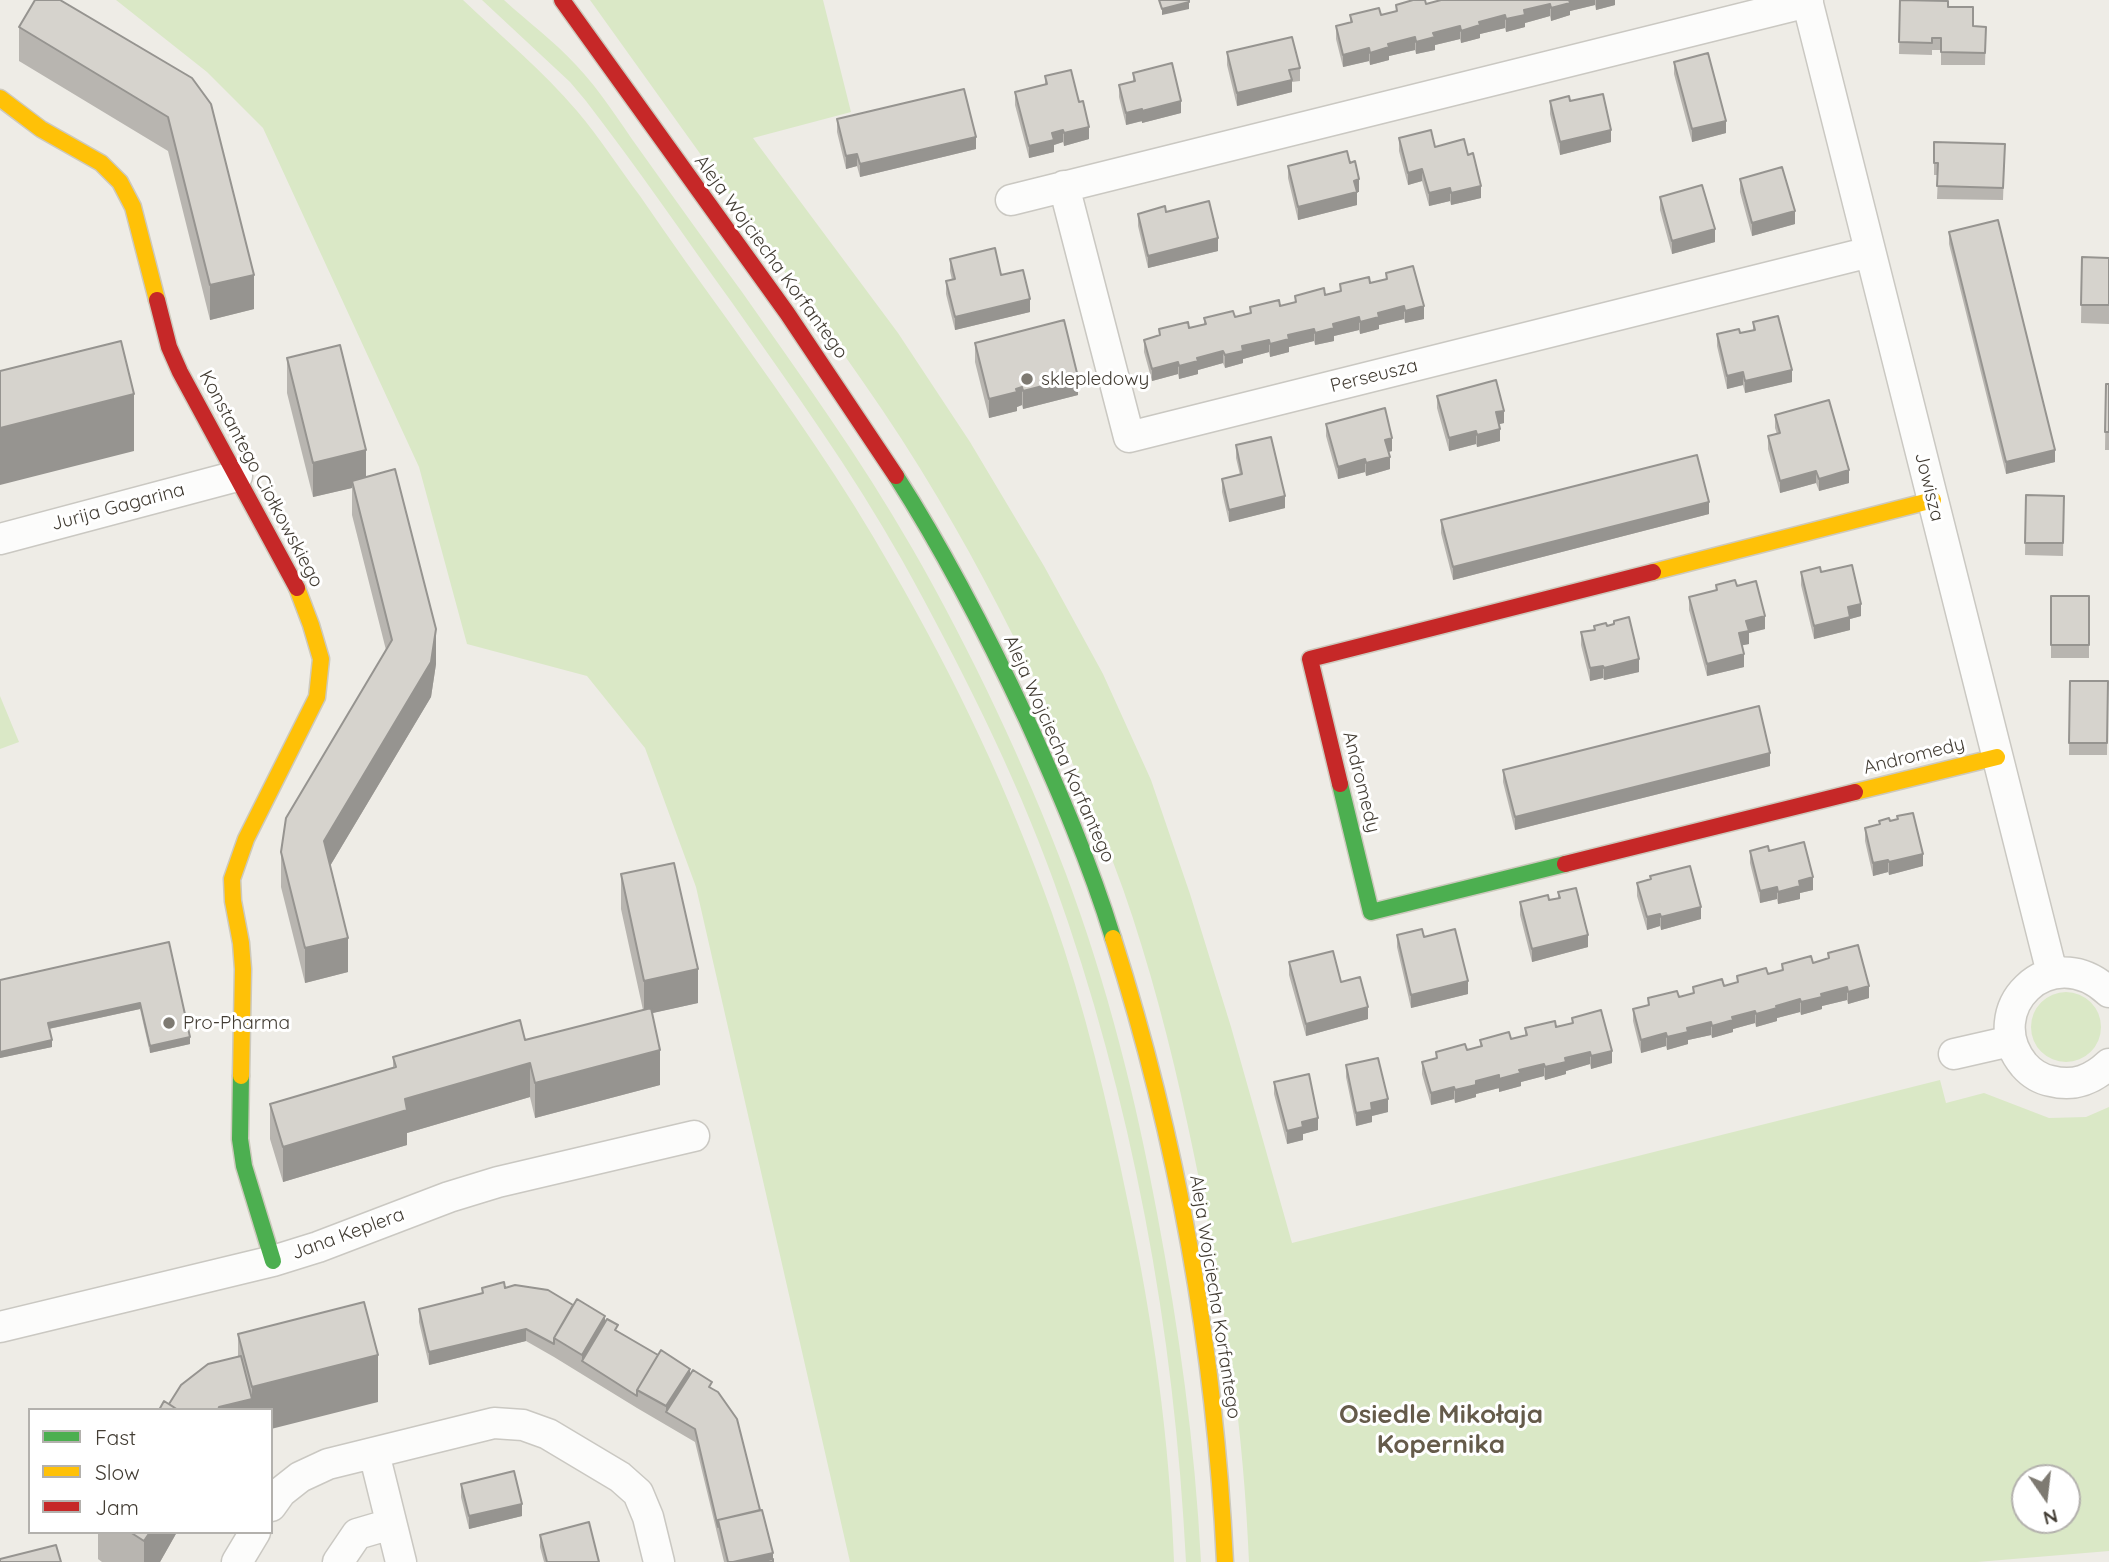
<!DOCTYPE html>
<meta charset="utf-8">
<style>
body{margin:0}
#map{position:relative;width:2109px;height:1562px;overflow:hidden;background:#eeece6;font-family:Quicksand,sans-serif}
canvas{display:block}
.legend{position:absolute;left:28px;top:1408px;width:245px;height:126px;box-sizing:border-box;background:#fff;border:2px solid #b3b1ad;margin:0;padding:9px 12px;list-style:none;font-size:21px;color:#423c33}
.legend li{display:flex;align-items:center;gap:14px;height:35px}
.legend b{width:35px;border:2px solid #b3b1ad}
.north{position:absolute;left:2011px;top:1464px;width:70px;height:70px;box-sizing:border-box;background:#fff;border:2px solid #b3b1ad;border-radius:50%;rotate:166deg;font-size:19px;font-weight:700;line-height:28px;text-align:center;color:#423c33}
.north::after{content:'';display:block;margin:auto;width:24px;height:32px;background:#7e7a72;clip-path:polygon(50% 0,100% 100%,50% 72%,0 100%)}
</style>
<div id="map">
<canvas width="2109" height="1562"></canvas>
<ul class="legend">
<li><b style="height:9px;background:#4caf50"></b>Fast</li>
<li><b style="height:9px;background:#ffc107"></b>Slow</li>
<li><b style="height:9px;background:#c62828"></b>Jam</li>
</ul>
<div class="north">N</div>
</div>
<script>
const ctx = document.querySelector('canvas').getContext('2d');
ctx.lineJoin = 'round';
function fillPath(path, color) {
  ctx.fillStyle = color;
  ctx.fill(path, 'evenodd');
}
function strokePath(path, color, width, dash) {
  ctx.strokeStyle = color;
  ctx.lineWidth = width;
  ctx.lineCap = dash ? 'butt' : 'round';
  ctx.setLineDash(dash || []);
  ctx.stroke(path);
}
function label(font, color, halo, rows, align = 'center') {
  ctx.font = font + ' Quicksand,sans-serif';
  ctx.lineWidth = 6;
  ctx.setLineDash([]);
  ctx.textBaseline = 'middle';
  ctx.strokeStyle = halo;
  ctx.fillStyle = color;
  for (const [text, x, y, turn = 0] of rows) {
    ctx.save();
    ctx.translate(x, y);
    ctx.rotate((+turn || 0) * Math.PI / 180);
    ctx.textAlign = isNaN(turn) ? turn : align;
    if (halo) ctx.strokeText(text, 0, 0);
    ctx.fillText(text, 0, 0);
    ctx.restore();
  }
}
fillPath(new Path2D(`
 M116 0H463C501 36 543 71 577 111 600 138 619 168 640 196 670 240 701 283 732 326 788 405 844 484 892 569 955 678 1010 794 1052 913 1085 1007 1108 1105 1128 1203 1153 1321 1170 1442 1174 1562H850L696 887 645 748 587 676 467 644 419 467 263 128 207 72Z
 M482 0H504C528 22 554 41 576 65 600 90 619 121 639 149 673 197 707 244 742 292 801 376 861 459 912 548 970 649 1025 765 1066 874 1107 984 1136 1098 1157 1213 1179 1329 1195 1444 1201 1562H1186C1175 1332 1132 1099 1054 882 1014 771 959 663 902 560 852 471 792 388 733 304 684 236 637 167 586 101L570 82Z
 M590 0H823L851 112 753 138 898 333 970 442 1044 566 1103 674 1151 780 1190 894 1231 1027 1292 1243 1940 1080 1946 1103 1984 1093 2049 1118 2086 1117 2109 1107V1551L1977 1562H1249C1244 1435 1226 1308 1200 1184 1184 1104 1166 1025 1142 947 1119 870 1087 795 1054 721 1019 645 981 570 938 498 891 418 836 343 782 268 718 179 654 89 590 0ZM2025 1478H2067V1520H2025Z
 M0 696 19 742 0 749Z
 M2031 1027a35 35 0 1 1 70 0a35 35 0 1 1-70 0Z`), '#dae8c6');
const street = new Path2D(`
 M1807 0 2052 973
 M1064 186 1129 437 1870 252
 M1011 200 1808 2
 M0 539 237 476
 M2109 992C2049 937 1979 1011 2024 1065 2031 1073 2040 1079 2051 1081 2074 1087 2092 1080 2109 1064
 M1954 1054 2011 1041
 M0 1327 273 1261 318 1247 449 1197 498 1182 694 1136
 M374 1453 401 1562
 M271 1506 281 1492 300 1477 328 1464 494 1423 523 1425 548 1434 620 1477 638 1493 648 1517 659 1562
 M237 1562 255 1532
 M338 1562 357 1534 391 1524`);
const fast = new Path2D(`
 M896 476C946 554 988 636 1027 720 1059 791 1090 863 1113 938
 M1340 784 1371 912 1565 864
 M241 1076 240 1139 244 1166 273 1261`);
const slow = new Path2D(`
 M0 98 41 129 101 163 120 182 133 207 157 300
 M1653 572 1933 500
 M1855 792 1997 757
 M1113 938C1177 1139 1215 1351 1225 1562
 M241 1076 243 969 241 943 233 901 232 879 246 839 317 697 321 659 311 625 297 588`);
const jam = new Path2D(`
 M562 0 787 313 896 476
 M157 300 169 347 180 372 297 588
 M1340 784 1310 659 1653 572
 M1565 864 1855 792`);
strokePath(street, '#cac8c2', 33);
strokePath(fast, '#cdc9bd', 19);
strokePath(slow, '#cdc9bd', 19);
strokePath(jam, '#cdc9bd', 19);
strokePath(street, '#fcfcfb', 30);
strokePath(fast, '#4caf50', 16);
strokePath(slow, '#ffc107', 16);
strokePath(jam, '#c62828', 16);
fillPath(new Path2D(`
 M1441 0H1615V5L1596 10 1595 5 1570 11V15L1551 21 1550 16 1525 23V27L1506 32 1505 28 1480 34V38L1461 43 1460 39 1435 45V50L1416 54 1415 50 1389 56V60L1370 65 1369 61 1343 67 1336 39V26L1350 22V15H1381L1396 11V5L1426 4Z
 M1900 0 1948 7 1973 26 1986 27 1985 65H1941V50H1932V55L1899 54Z
 M19 27 192 78 254 309 210 320 168 151 19 61Z
 M1227 52 1300 68V81L1292 82V92L1237 106 1227 65Z
 M1674 62 1726 133 1692 142 1674 74Z
 M1133 73 1181 113 1142 123V121L1126 125 1119 97V85L1133 81Z
 M1045 76 1089 139 1064 146 1063 142 1054 145V152L1029 158 1015 105V92L1045 85Z
 M1550 101H1570L1611 142 1560 155 1550 114Z
 M837 119 976 149 860 177 857 166 846 169 837 132Z
 M1399 138 1468 155 1481 198 1451 205 1450 201 1429 206 1422 181 1408 185 1399 151Z
 M1934 142 2005 144 2003 200 1937 199 1938 175H1934Z
 M1288 166 1359 192H1357V205L1298 220 1288 178Z
 M1740 179 1795 224 1752 236 1740 192Z
 M1660 197 1715 242 1672 254 1660 210Z
 M1166 212 1218 251 1148 268 1138 226V214Z
 M1949 232 2055 462 2006 474 1949 244Z
 M2082 257 2109 258V324L2081 323Z
 M950 259 1030 312 955 330 946 294V281L952 280 950 271Z
 M1386 273 1424 319 1405 323 1404 319 1379 325V329L1360 334 1359 330 1334 336V341L1315 345 1314 341 1289 347V352L1270 357 1269 352 1243 359V363L1225 368 1223 363 1198 370V374L1179 379 1178 374 1152 381 1144 352V340L1159 336V329L1189 328 1204 325V318L1235 317 1250 313V307L1280 306 1295 302V296L1325 295 1340 291V284L1370 283 1386 280Z
 M1753 322 1792 382 1745 393 1743 385 1727 389 1717 346V334L1740 333 1753 330Z
 M975 343 1078 395 1023 409 1022 405 1017 407V411L989 418 975 362Z
 M287 358 366 477 436 664 431 697 330 866 348 972 305 983 281 887V852L386 650 352 515V488L313 497 287 393Z
 M2106 384H2109V450H2105Z
 M1437 396 1504 423 1499 424 1500 441 1477 447 1476 444 1449 451 1437 408Z
 M1775 415 1849 483 1819 491 1816 483 1780 493 1768 449V436L1777 434 1775 428Z
 M1326 424 1392 451 1388 452 1390 469 1366 476 1365 472 1338 479 1326 436Z
 M1236 445 1285 508 1229 522 1222 492V479L1240 475 1236 458Z
 M2026 495 2064 496 2063 556 2025 555Z
 M1709 514 1453 580 1441 533V520Z
 M1801 572H1821L1861 616 1850 619V630L1814 639 1801 585Z
 M1716 585 1737 586 1765 629 1749 633V644L1742 645 1744 667 1707 676 1689 610V597L1716 590Z
 M2051 596H2089V658H2051Z
 M1614 621 1639 672 1604 680 1603 678 1590 681 1581 645V632L1594 630V626H1607L1614 624Z
 M2070 681H2108L2107 755H2069Z
 M1770 766 1515 830 1503 782V770Z
 M1897 816 1923 866 1889 875 1888 872 1873 876 1865 841V828L1879 825V821H1890L1897 819Z
 M1750 851H1769L1813 890 1800 893V899L1778 904 1777 899 1760 903 1750 863Z
 M621 874 698 1003 652 1013 660 1085 535 1118 530 1097 407 1133V1145L283 1182 270 1139V1104L393 1068V1057L525 1040 643 1010 621 909Z
 M1650 876 1701 919 1661 930 1660 926 1647 930 1637 896V883L1650 880Z
 M1558 892 1588 947 1532 962 1520 915V902L1549 900 1558 898Z
 M1397 935 1468 994 1411 1008 1397 947Z
 M169 942 190 1044 150 1053 140 1009 49 1029 52 1047 0 1058V980Z
 M1828 953 1869 998 1848 1004 1847 1000 1822 1006V1009L1801 1015 1800 1012 1777 1018V1021L1756 1027 1755 1023 1733 1029V1032L1712 1038 1711 1035 1688 1040V1044L1667 1050 1666 1046 1641 1053 1633 1021V1009L1648 1005V998L1679 997 1693 993V987L1724 986 1737 982V976L1768 974 1782 971V964L1813 963 1828 958Z
 M1289 962 1341 982 1368 1019 1306 1036 1289 975Z
 M1572 1018 1612 1063 1591 1069 1590 1064 1566 1071V1074L1545 1080 1544 1076 1521 1082V1086L1499 1092V1088L1476 1094V1097L1455 1103 1454 1099 1431 1105 1422 1074V1062L1436 1058V1052L1467 1050 1480 1047V1040L1511 1039 1525 1035V1028L1556 1027 1572 1023Z
 M1346 1065 1388 1112 1372 1116V1122L1356 1126 1346 1077Z
 M1274 1082 1318 1130 1303 1134V1140L1287 1144 1274 1094Z
 M482 1288H505L573 1305 605 1322 618 1332 712 1388 773 1562H724L695 1442 637 1408 554 1357 526 1341 429 1365 419 1322V1309L482 1293Z
 M238 1334 378 1402 271 1410H159L169 1404 238 1356Z
 M461 1484 522 1516 469 1529 461 1497Z
 M98 1532H177L160 1562H102L98 1559Z
 M540 1535 599 1562H544L540 1547Z`), '#b8b5b0');
fillPath(new Path2D(`
 M1569 0H1595V5L1570 11V15L1551 21V8Z
 M1596 0H1615V5L1596 10Z
 M1189 2V9L1162 15V9Z
 M1550 4V16L1525 23V27L1506 32V19L1524 10Z
 M1505 15V28L1480 34V38L1461 43V31L1479 22Z
 M1460 26V39L1435 45V50L1416 54V42L1433 33Z
 M1415 37V50L1389 56V60L1370 65V53L1388 44Z
 M1369 48V61L1343 67V55Z
 M1292 80V92L1237 106V93Z
 M1181 101V113L1142 123V111Z
 M1142 109V121L1126 125V113Z
 M1726 121V133L1692 142V129Z
 M1089 127V139L1064 146V133Z
 M1063 130V142L1054 145V152L1029 158V146L1052 133Z
 M1611 130V142L1560 155V142Z
 M976 137V149L860 177V164Z
 M857 154V166L846 169V156Z
 M1422 169V181L1408 185V173Z
 M1359 179V192H1357V205L1298 220V207L1354 181Z
 M1481 186V198L1451 205V193Z
 M1450 188V201L1429 206V193Z
 M1795 211V224L1752 236V223Z
 M1715 229V242L1672 254V241Z
 M1218 238V251L1148 268V256Z
 M254 275V309L210 320V285Z
 M1030 299V312L955 330V317Z
 M1404 306V319L1379 325V329L1360 334V322L1378 313Z
 M1424 306V319L1405 323V311Z
 M1359 317V330L1334 336V341L1315 345V333L1333 324Z
 M1314 329V341L1289 347V352L1270 357V344L1288 335Z
 M1269 340V352L1243 359V363L1225 368V355L1242 346Z
 M1223 351V363L1198 370V374L1179 379V366L1197 358Z
 M1178 362V374L1152 381V369Z
 M1792 370V382L1745 393V381Z
 M1743 372V385L1727 389V376Z
 M1078 377V395L1023 409V391Z
 M1022 387V405L1017 407V411L989 418V399Z
 M134 394V451L0 485V428Z
 M1504 411V423L1496 425V412Z
 M1500 429V441L1477 447V435Z
 M1476 431V444L1449 451V438Z
 M1392 438V451L1385 453V440Z
 M366 450V484L352 481V488L313 497V463Z
 M2055 450V462L2006 474V462Z
 M1390 457V469L1366 476V463Z
 M1365 459V472L1338 479V467Z
 M1849 470V483L1819 491V479Z
 M1816 471V483L1780 493V481Z
 M1285 496V508L1229 522V510Z
 M1709 502V514L1453 580V567Z
 M1861 604V616L1850 619V630L1814 639V626L1848 607Z
 M1765 616V629L1749 633V644L1739 646V633L1746 621Z
 M436 629V664L431 697 324 876V841Z
 M1744 654V667L1707 676V664Z
 M1639 659V672L1604 680V668Z
 M1603 666V678L1590 681V668Z
 M1770 753V766L1515 830V817Z
 M1923 854V866L1889 875V862Z
 M1888 860V872L1873 876V863Z
 M1813 877V890L1800 893V899L1778 904V892L1799 881Z
 M1777 887V899L1760 903V891Z
 M1701 907V919L1661 930V917Z
 M1660 914V926L1647 930V917Z
 M1588 935V947L1532 962V949Z
 M348 938V972L305 983V948Z
 M698 969V1003L644 1015V981Z
 M1468 981V994L1411 1008V995Z
 M1869 986V998L1848 1004V992Z
 M1847 987V1000L1822 1006V1009L1801 1015V1002L1821 994Z
 M1800 999V1012L1777 1018V1021L1756 1027V1014L1776 1006Z
 M140 1003V1009L48 1029V1023Z
 M1368 1007V1019L1306 1036V1024Z
 M1755 1011V1023L1733 1029V1032L1712 1038V1026L1732 1017Z
 M1711 1022V1035L1688 1040V1044L1667 1050V1037L1687 1028Z
 M1666 1033V1046L1641 1053V1040Z
 M190 1037V1044L150 1053V1046Z
 M52 1040V1047L0 1058V1052Z
 M660 1050V1085L535 1118V1083Z
 M1612 1051V1063L1591 1069V1056Z
 M1590 1052V1064L1566 1071V1074L1545 1080V1067L1565 1058Z
 M530 1063V1097L407 1133V1145L283 1182V1147L405 1099Z
 M1544 1064V1076L1521 1082V1086L1499 1092V1079L1519 1070Z
 M1499 1075V1088L1476 1094V1097L1455 1103V1090L1476 1081Z
 M1454 1087V1099L1431 1105V1093Z
 M1388 1099V1112L1372 1116V1122L1356 1126V1113L1371 1103Z
 M1318 1118V1130L1303 1134V1140L1287 1144V1131L1302 1122Z
 M605 1316V1334L582 1361V1374V1355Z
 M526 1329V1341L429 1365V1352Z
 M378 1355V1402L271 1429V1410H252V1387Z
 M690 1369V1388L666 1412V1406Z
 M252 1399V1410H218L219 1407Z
 M522 1504V1516L469 1529V1516Z
 M150 1532H177L160 1562H144V1541Z
 M773 1553V1562H733Z`), '#969490');
const building = new Path2D(`
 M35 0H60L192 78 211 104 254 275 210 285 168 117 19 27Z
 M1159 0H1189V2L1162 9Z
 M1413 0H1425L1426 4 1441 0H1569L1570 3 1551 8 1550 4 1524 10 1525 15 1506 19 1505 15 1479 22 1480 25 1461 31 1460 26 1433 33 1435 37 1416 42 1415 37 1388 44 1389 47 1370 53 1369 48 1343 55 1336 26 1352 22 1350 15 1379 8 1381 15 1397 11 1396 5Z
 M1900 0 1948 1V7H1973V26L1986 27 1985 53 1941 52V38H1932V43L1899 42Z
 M1292 37 1300 68 1289 70 1292 80 1237 93 1227 52Z
 M1708 53 1726 121 1692 129 1674 62Z
 M1172 63 1181 101 1142 111V109L1126 113 1119 85 1135 81 1133 73Z
 M1071 70 1079 102 1083 101 1089 127 1064 133 1063 130 1052 133 1054 140 1029 146 1015 92 1047 84 1045 76Z
 M964 89 976 137 860 164 857 154 846 156 837 119Z
 M1603 94 1611 130 1560 142 1550 101 1569 96 1570 101Z
 M1431 130 1435 147 1464 139 1468 155 1473 153 1481 186 1451 193 1450 188 1429 193 1422 169 1408 173 1399 138Z
 M1934 142 2005 144 2003 188 1937 186 1938 163H1934Z
 M1347 151 1350 163 1355 161 1359 179 1354 181 1357 192 1298 207 1288 166Z
 M1782 167 1795 211 1752 223 1740 179Z
 M1702 185 1715 229 1672 241 1660 197Z
 M1209 201 1218 238 1148 256 1138 214 1165 206 1166 212Z
 M1998 220 2055 450 2006 462 1949 232Z
 M995 248 1001 275 1023 270 1030 299 955 317 946 281 955 279 950 259Z
 M2082 257 2109 258V305H2081Z
 M1413 266 1424 306 1405 311 1404 306 1378 313 1379 317 1360 322 1359 317 1333 324 1334 328 1315 333 1314 329 1288 335 1289 339 1270 344 1269 340 1242 346 1243 351 1225 355 1223 351 1197 358 1198 361 1179 366 1178 362 1152 369 1144 340 1160 335 1159 329 1188 322 1189 328 1206 324 1204 318 1233 311 1235 317 1251 313 1250 307 1279 300 1280 306 1296 302 1295 296 1324 288 1325 295 1341 291 1340 284 1369 277 1370 283 1387 279 1386 273Z
 M1778 316 1792 370 1745 381 1743 372 1727 376 1717 334 1739 329 1740 333 1755 330 1753 322Z
 M1064 320 1078 377 1023 391 1022 387 1016 389 1017 392 989 399 975 343Z
 M121 341 134 394 0 428V371Z
 M340 345 366 450 313 463 287 358Z
 M1496 380 1504 411 1496 412 1500 429 1477 435 1476 431 1449 438 1437 396Z
 M2106 384H2109V432H2105Z
 M1829 400 1849 470 1819 479 1816 471 1780 481 1768 436 1780 433 1775 415Z
 M1385 408 1392 438 1385 440 1390 457 1366 463 1365 459 1338 467 1326 424Z
 M1271 437 1285 496 1229 510 1222 479 1242 474 1236 445Z
 M1697 455 1709 502 1453 567 1441 520Z
 M395 469 436 629 431 662 324 841 348 938 305 948 281 852 286 818 392 640 352 481Z
 M2026 495 2064 496 2063 543H2025Z
 M1852 565 1861 604 1848 607 1850 617 1814 626 1801 572 1820 567 1821 572Z
 M1735 580 1737 586 1756 581 1765 616 1746 621 1749 631 1739 633 1744 654 1707 664 1689 597 1717 590 1716 585Z
 M2051 596H2089V645H2051Z
 M1629 617 1639 659 1604 668 1603 666 1590 668 1581 632 1595 630 1594 626 1606 623 1607 626 1614 624V621Z
 M2070 681H2108L2107 743H2069Z
 M1759 706 1770 753 1515 817 1503 770Z
 M1913 813 1923 854 1889 862 1888 860 1873 863 1865 828 1880 824 1879 821 1889 818 1890 821 1898 819 1897 816Z
 M1804 842 1813 877 1799 881 1800 886 1778 892 1777 887 1760 891 1750 851 1768 846 1769 851Z
 M674 863 698 969 644 981 621 874Z
 M1690 866 1701 907 1661 917 1660 914 1647 917 1637 883 1651 879 1650 876Z
 M1576 888 1588 935 1532 949 1520 902 1548 895 1549 900 1560 898 1558 892Z
 M1422 929 1424 937 1455 929 1468 981 1411 995 1397 935Z
 M169 942 190 1037 150 1046 140 1003 48 1023 52 1040 0 1052V980Z
 M1858 945 1869 986 1848 992 1847 987 1821 994 1822 997 1801 1002 1800 999 1776 1006 1777 1008 1756 1014 1755 1011 1732 1017 1733 1020 1712 1026 1711 1022 1687 1028 1688 1032 1667 1037 1666 1033 1641 1040 1633 1009 1649 1005 1648 998 1677 991 1679 997 1694 993 1693 987 1722 979 1724 986 1738 982 1737 976 1766 968 1768 974 1783 970 1782 964 1811 956 1813 963 1829 958 1828 953Z
 M1333 951 1341 982 1360 977 1368 1007 1306 1024 1289 962Z
 M651 1008 660 1050 535 1083 530 1063 405 1099 407 1110 283 1147 270 1104 396 1067 393 1057 520 1020 525 1040Z
 M1601 1010 1612 1051 1591 1056 1590 1052 1565 1058 1566 1062 1545 1067 1544 1064 1519 1070 1521 1073 1499 1079V1075L1476 1081V1085L1455 1090 1454 1087 1431 1093 1422 1062 1437 1058 1436 1052 1465 1044 1467 1050 1482 1046 1480 1040 1509 1032 1511 1039 1527 1035 1525 1028 1555 1021 1556 1027 1573 1023 1572 1018Z
 M1378 1058 1388 1099 1371 1103 1372 1110 1356 1113 1346 1065Z
 M1309 1074 1318 1118 1302 1122 1303 1127 1287 1131 1274 1082Z
 M504 1282 505 1288 515 1285 548 1290 573 1305 554 1338V1344L526 1329 429 1352 419 1309 483 1293 482 1288Z
 M577 1299 605 1316 582 1355 554 1338Z
 M364 1302 378 1355 252 1387 238 1334Z
 M607 1319 618 1325 615 1330 658 1355 637 1390V1396L582 1361Z
 M661 1350 690 1369 666 1406 637 1390Z
 M241 1356 252 1399 219 1407 218 1410H178L169 1404 181 1385 208 1364Z
 M693 1370 712 1382 709 1387 718 1392 737 1419 760 1510 718 1520V1527L695 1429 666 1412Z
 M164 1401 178 1410H159Z
 M514 1471 522 1504 469 1516 461 1484Z
 M762 1510 773 1553 733 1562H728L718 1520Z
 M589 1522 599 1562H547L540 1535Z
 M130 1532H150L144 1541Z
 M56 1545 61 1562H0V1559Z
 M773 1559V1562H759Z`);
fillPath(building, '#d6d3cd');
strokePath(building, '#969490', 2);
for (const [x, y, r, color] of [
 [1027,379,7,"#7e7a72"],
 [169,1023,7,"#7e7a72"]
]) {
  const dot = new Path2D();
  dot.arc(x, y, r, 0, 2 * Math.PI);
  ctx.fillStyle = color;
  ctx.fill(dot);
  strokePath(dot, '#fff', 2.5);
}
label('19px', '#423c33', '#fff', [
 ["Aleja Wojciecha Korfantego",771,257,54],
 ["Perseusza",1374,376,-14],
 ["Konstantego Ciołkowskiego",261,479,62],
 ["Jowisza",1929,487,76],
 ["Jurija Gagarina",118,507,-15],
 ["Aleja Wojciecha Korfantego",1059,749,66],
 ["Andromedy",1914,756,-14],
 ["Andromedy",1361,782,76],
 ["Jana Keplera",348,1234,-20],
 ["Aleja Wojciecha Korfantego",1215,1297,81]
]);
label('19px', '#423c33', '#fff', [
 ["sklepledowy",1041,379],
 ["Pro-Pharma",183,1023]
], 'left');
label('bold 26px', '#655b4a', '#fff', [
 ["Osiedle Mikołaja",1441,1415],
 ["Kopernika",1441,1445]
]);
</script>
